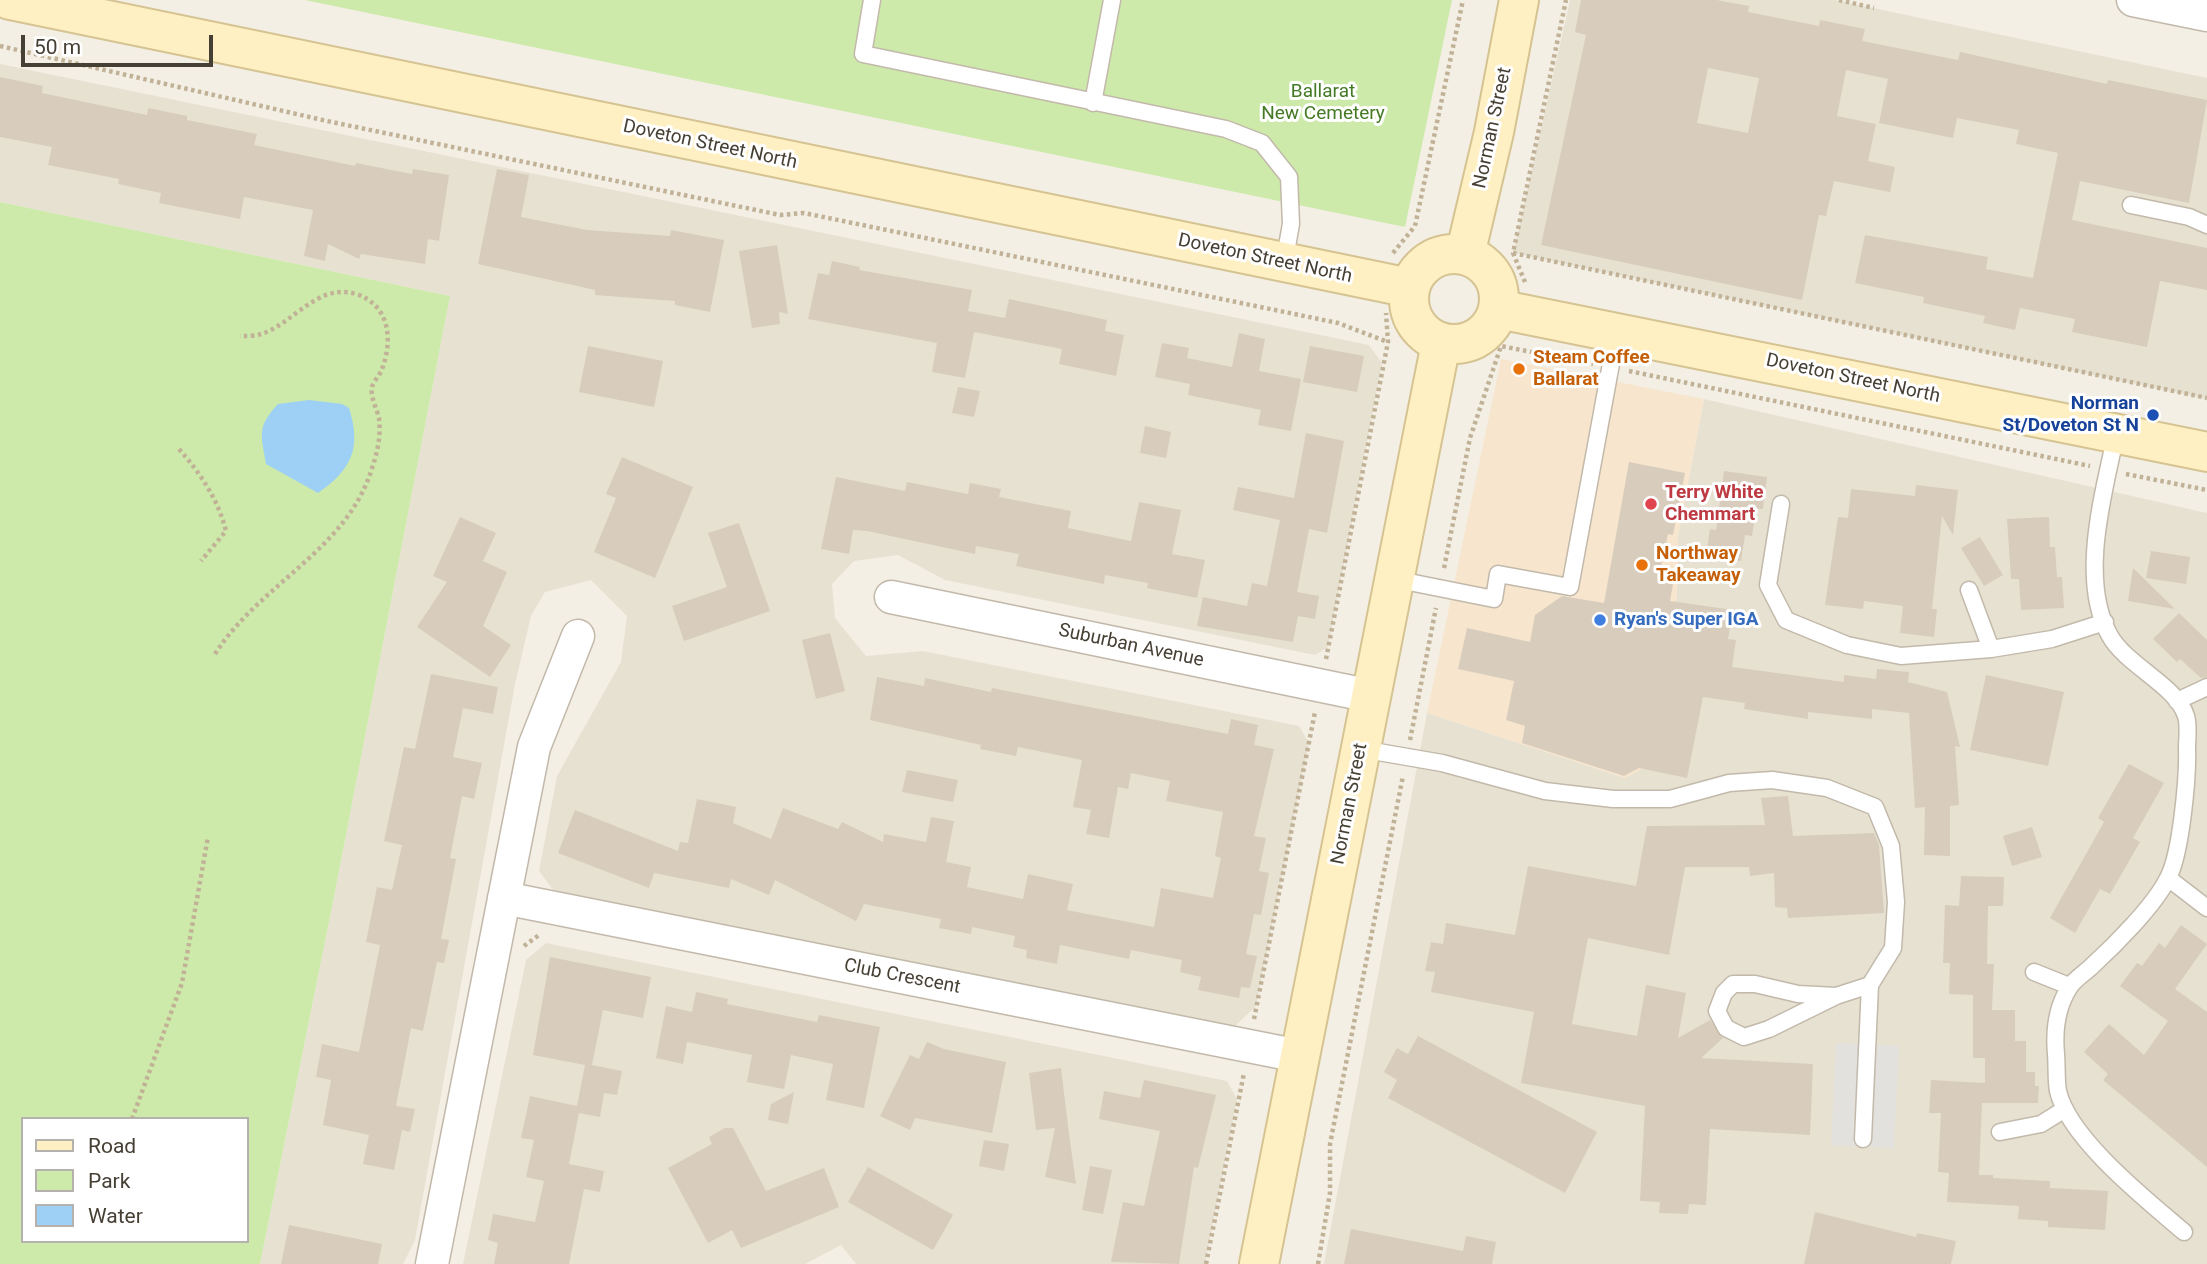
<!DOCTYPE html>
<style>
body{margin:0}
#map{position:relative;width:2207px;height:1264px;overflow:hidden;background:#f3efe4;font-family:Roboto,sans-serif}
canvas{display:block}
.legend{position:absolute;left:21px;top:1117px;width:228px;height:126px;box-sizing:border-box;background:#fff;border:2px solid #b5b2ae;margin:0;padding:9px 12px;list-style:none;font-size:21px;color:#463f34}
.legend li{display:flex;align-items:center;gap:14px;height:35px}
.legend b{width:35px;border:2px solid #b5b2ae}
.scale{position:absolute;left:21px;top:35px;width:192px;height:32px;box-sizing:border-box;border:4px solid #463f34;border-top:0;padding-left:9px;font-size:21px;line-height:24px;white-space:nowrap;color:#463f34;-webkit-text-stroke:5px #fff;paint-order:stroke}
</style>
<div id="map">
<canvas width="2207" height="1264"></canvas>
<ul class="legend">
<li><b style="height:9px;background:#fff0c3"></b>Road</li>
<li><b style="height:19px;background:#cdeaab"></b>Park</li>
<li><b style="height:19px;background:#9dd0f4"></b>Water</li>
</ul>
<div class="scale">50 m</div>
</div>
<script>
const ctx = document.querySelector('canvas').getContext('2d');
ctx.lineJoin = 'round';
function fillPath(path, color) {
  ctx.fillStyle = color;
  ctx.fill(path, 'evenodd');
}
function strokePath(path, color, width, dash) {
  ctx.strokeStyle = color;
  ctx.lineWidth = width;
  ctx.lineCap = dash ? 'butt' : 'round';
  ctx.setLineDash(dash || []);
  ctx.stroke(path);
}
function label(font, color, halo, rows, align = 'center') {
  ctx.font = font + ' Roboto,sans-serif';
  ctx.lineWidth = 6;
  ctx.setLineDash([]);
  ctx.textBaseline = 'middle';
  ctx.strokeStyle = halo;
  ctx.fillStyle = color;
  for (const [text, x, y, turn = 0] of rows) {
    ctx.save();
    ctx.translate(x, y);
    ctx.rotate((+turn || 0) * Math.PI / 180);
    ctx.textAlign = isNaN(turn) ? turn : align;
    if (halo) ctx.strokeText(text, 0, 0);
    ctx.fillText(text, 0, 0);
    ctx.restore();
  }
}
fillPath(new Path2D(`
 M1570 0H1835L2207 78V399L1513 253Z
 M0 64 1369 345 1382 363 1328 647 1315 655 945 580 898 555 854 561 832 584 835 618 866 656 923 651 1299 726 1309 743 1256 1006 1235 1026 554 891 539 871 557 776 621 662 627 616 591 580 545 592 531 616 515 684 415 1240 403 1264H260L334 897 450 296 0 202Z
 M1704 399 2207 513V1264H1324L1427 713 1625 778 1672 623 1677 593 1678 536Z
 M546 943 1227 1081 1237 1099 1205 1264H856L841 1245 805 1264H463L526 960Z`), '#e7e1d2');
fillPath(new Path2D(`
 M1501 359 1704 399 1678 536 1677 593 1657 761 1625 778 1427 713Z`), '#f7e5ce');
fillPath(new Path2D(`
 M305 0H1452L1405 227Z
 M0 202 450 296 334 897 260 1264H0ZM23 1119H247V1241H23Z`), '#cdeaab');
fillPath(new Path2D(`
 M1836 1043 1899 1046 1894 1148 1831 1145Z`), '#e3e1dd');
fillPath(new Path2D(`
 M309 400 342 404 349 408C362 449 351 470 318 493L266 464C262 436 255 429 278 404Z`), '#9dd0f4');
fillPath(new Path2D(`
 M1581 0H1717L1749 6 1748 12 1819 26 1820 20 1865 29 1862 41 1958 60 1960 52 2107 84 2108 80 2207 100 2189 203 2080 181 2072 220 2207 248V290L2160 281 2147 347 2072 332 2075 319 2020 308 2015 330 1983 323 1985 316 1923 303 1924 297 1855 283 1865 235 1988 257 1986 269 2033 278 2058 153 2016 144 2019 130 1957 118 1953 138 1879 123 1888 79 1846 70 1837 116 1876 124 1868 161 1895 167 1890 192 1834 181 1826 216 1819 215 1802 300 1541 245 1586 35 1575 32ZM1708 68 1759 78 1748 133 1697 123Z
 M0 77 43 86 42 93 147 115 148 108 187 116V120L257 134 254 145 355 166 356 163 412 174 413 169 449 175 439 241 428 239 425 264 361 254 359 259 328 244 325 261 304 256 313 210 244 197 240 219 159 203 161 193 118 184 119 179 48 165 52 147 0 137Z
 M497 169 529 175 521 217 587 230 670 236 671 230 724 240 710 312 675 305V301L595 295V290L478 264Z
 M777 245 788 314 779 312 780 324 752 328 739 251Z
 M832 261 860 267 859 270 972 290 968 311 1005 318 1009 299 1107 320 1105 331 1124 335 1116 376 1059 364 1062 349 974 332 965 378 932 372 937 343 808 319 818 273 829 275Z
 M1239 333 1265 339 1259 371 1301 379 1291 431 1258 425 1261 410 1188 395 1190 384 1155 377 1162 343 1189 348 1187 358 1232 367Z
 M588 346 663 361 654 407 579 392Z
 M1310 346 1364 356 1357 392 1303 382Z
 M958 387 980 391 974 417 952 413Z
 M1145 426 1171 432 1166 458 1140 453Z
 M1306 433 1344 441 1327 533 1309 529 1297 592 1319 596 1315 619 1298 616 1293 642 1197 626 1203 597 1247 606 1252 583 1267 586 1280 520 1233 510 1238 487 1294 498Z
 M622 457 693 487 655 578 594 552 616 498 606 494Z
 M1629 462 1685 473 1673 535 1668 534 1658 581 1673 584 1670 601 1733 610 1728 639 1736 640 1732 667 1844 682V675L1876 679 1877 669 1909 672 1908 682 1947 692 1960 747 1955 746 1959 805 1950 806V856L1924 855 1925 807 1915 808 1909 713 1872 709V719L1808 712V719L1744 709 1745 703 1703 697 1687 778 1639 768 1624 776 1522 743 1525 726 1506 720 1514 681 1458 669 1467 628 1530 642 1535 615 1562 596 1604 603Z
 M1724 471 1767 477 1763 509H1756L1752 536 1745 535 1741 561 1706 556 1710 529 1716 530Z
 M836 477 905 491 907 482 968 494 970 483 1001 489 999 497 1071 511 1068 528 1131 541 1139 502 1181 510 1172 554 1205 560 1197 598 1147 588 1148 583 1105 575 1104 584 1016 566 1019 554 976 546 975 554 867 531 853 530 849 554 821 549Z
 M1916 485 1958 490 1953 535 1942 516 1932 609H1937L1934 637 1900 633 1903 606 1864 601 1863 609 1825 605 1838 517 1848 518 1851 489 1915 496Z
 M460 517 496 533 483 561 507 572 483 626 511 645 490 677 417 627 447 582 433 576Z
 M2049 517 2050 547H2055L2057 577H2062L2064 608 2021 610 2019 579H2011L2007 519Z
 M739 523 770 611 684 641 672 606 727 587 708 533Z
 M1980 537 2003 575 1984 586 1961 548Z
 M2151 551 2190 557 2186 584 2146 578Z
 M2133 568 2175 609 2128 601Z
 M2179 613 2207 640V677L2201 678 2180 659 2177 662 2153 639Z
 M830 633 845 691 816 699 802 640Z
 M431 674 498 687 493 714 463 708 453 757 482 763 474 799 462 796 450 858 456 859 441 939 449 940 444 963 437 962 423 1031 411 1028 396 1106 415 1109 410 1132 402 1130 394 1170 363 1164 369 1135 323 1125 331 1080 316 1077 322 1044 359 1052 380 945 366 942 377 887 392 890 402 845 384 841 404 747 415 749Z
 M1986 675 2064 692 2048 766 1970 750Z
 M877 677 924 686 925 678 991 692 992 688 1228 734 1231 719 1258 725 1254 745 1274 749 1254 836 1266 838 1259 871 1269 873 1261 915 1254 914 1246 954 1257 956 1250 988 1241 987 1239 998 1198 990 1201 977 1180 972 1182 960 1131 950 1129 959 1060 945 1057 964 1026 958 1027 950 1013 947 1015 936 972 927 971 934 939 928 941 919 864 904 856 921 775 880 769 895 731 879 729 888 654 873 649 888 558 853 575 810 678 851 680 842 688 843 697 799 736 807 733 823 771 839 783 808 838 829 842 822 883 842 884 834 926 842 931 817 954 821 946 862 971 867 967 887 1023 899 1028 874 1073 884 1067 910 1154 927 1161 888 1213 898 1221 858 1215 856 1223 812 1166 801 1170 781 1131 773 1128 789 1118 787 1109 838 1086 834 1091 810 1073 807 1082 760 1018 747 1016 756 980 749 981 745 870 720Z
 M2129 764 2164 783 2133 838 2140 842 2110 894 2100 889 2075 933 2050 918 2104 822 2098 818Z
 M907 770 958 780 953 802 902 792Z
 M1788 796 1793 836 1874 833 1879 845 1884 913 1788 918 1787 908 1775 907 1774 873 1750 876 1749 867H1685L1669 955 1588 938 1572 1024 1637 1036 1646 985 1686 993 1678 1038 1710 1020 1723 1038 1701 1058 1813 1064 1810 1135 1710 1129 1706 1205 1689 1204 1688 1214 1659 1213 1660 1202 1640 1201 1645 1106 1521 1083 1534 1012 1431 992 1435 972 1425 971 1431 942 1443 944 1446 923 1515 935 1528 866 1636 886 1647 826 1765 825 1761 798Z
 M2032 827 2042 857 2012 866 2003 836Z
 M1961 876 2004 877 2003 906H1988L1987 964H1994L1992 1010H2015V1041H2026V1072H2035V1086H2039L2038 1103H1982L1979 1175H1993V1178L2050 1181V1188L2108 1191 2105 1230 2048 1227V1221L2018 1219 2019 1206 1947 1202 1949 1173 1938 1172 1941 1113H1929L1931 1080 1985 1083V1058H1973V995L1949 994 1950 963H1943L1945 905 1959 906Z
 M2181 925 2207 944 2175 989 2207 1012V1167L2103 1080 2108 1074 2084 1052 2109 1024 2144 1055 2168 1021 2120 986 2137 963 2142 966 2159 943 2165 948Z
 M550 957 651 977 643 1018 603 1010 592 1065 622 1071 617 1095 604 1093 600 1117 579 1113 569 1164 604 1171 600 1192 584 1189 569 1264H494L498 1243 488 1240 493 1214 535 1222 544 1181 526 1177 534 1140 521 1138 530 1096 577 1106 585 1065 533 1055Z
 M696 992 728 999 727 1004 817 1022 819 1015 880 1027 864 1108 826 1100 833 1064 791 1055 784 1089 747 1082 752 1055 687 1042 683 1064 656 1058 666 1006 692 1012Z
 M1418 1036 1597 1132 1565 1193 1388 1098 1397 1080 1384 1072 1397 1048 1408 1054Z
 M927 1042 944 1049 1006 1062 992 1133 915 1118 910 1130 880 1116 910 1055 919 1059Z
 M1061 1068 1068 1126 1076 1184 1045 1177 1055 1128 1036 1130 1029 1073Z
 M1144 1080 1216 1095 1198 1168 1194 1167 1179 1264 1111 1262 1123 1202 1144 1206 1160 1131 1099 1119 1104 1091 1140 1098Z
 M794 1092 788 1124 768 1120 771 1104Z
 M725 1128H733L766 1191 824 1168 839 1207 741 1248 732 1230 708 1243 668 1168 712 1144 709 1137Z
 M984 1140 1009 1144 1004 1171 979 1166Z
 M1090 1166 1112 1170 1103 1214 1082 1210Z
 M868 1167 953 1215 933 1250 848 1202Z
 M1815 1212 1916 1237 1917 1233 1956 1241 1951 1264H1804Z
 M289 1225 382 1244 378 1264H281Z
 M1351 1229 1463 1251 1466 1236 1496 1242 1492 1264H1344Z`), '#d8cdbc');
const lane = new Path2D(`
 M872 0 863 54 1226 129 1262 143 1289 177 1291 224 1284 263
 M1093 103 1112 0
 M2131 205 2189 217 2207 225
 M2116 434C2104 492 2078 580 2110 636 2126 665 2177 686 2186 716 2189 725 2187 738 2187 748 2188 777 2181 854 2168 878 2155 905 2114 946 2092 966 2085 973 2074 979 2069 988 2057 1007 2054 1032 2056 1054 2057 1066 2056 1080 2058 1091 2069 1139 2148 1201 2184 1232
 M1781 504 1768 585 1786 620 1847 645 1901 656 1991 649 2052 639 2105 622
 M1394 579 1494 599 1498 574 1570 587 1617 331
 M1969 590 1991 649
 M2177 701 2207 687
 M1361 749 1442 763 1545 791 1613 799H1670L1729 783 1772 780 1827 788 1875 807 1891 846 1896 902 1893 948 1870 985 1836 996 1769 1029 1744 1037 1726 1028 1717 1011 1724 993 1733 984H1755L1798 994 1836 996
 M2168 878 2207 908
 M2034 972 2069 986
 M2000 1132 2041 1124 2065 1109
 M1863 1139 1870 985`);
const street = new Path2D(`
 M2133 0 2207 15
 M891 597 1371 696
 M504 898 1299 1056
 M432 1264 534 747 578 636`);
const secondary = new Path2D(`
 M10 0 1410 288
 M1409 299a45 45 0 1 1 90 0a45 45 0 1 1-90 0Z
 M1465 255 1494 132 1519 0
 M1498 309 2207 452
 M1259 1264 1441 343`);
strokePath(lane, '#c2b9aa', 19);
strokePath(street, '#c2b9aa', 35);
strokePath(secondary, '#d6c392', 42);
strokePath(new Path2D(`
 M1839 0 1874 8
 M0 46 327 121 780 215 804 213 1338 323 1388 342
 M1393 253 1415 226 1463 0
 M1513 253 2207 398
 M1525 282 1513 253 1566 0
 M1629 371 2090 466
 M179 449C200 473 218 499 226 531L201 561
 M2126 474 2207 490
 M1444 568 1470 438 1501 346 1593 364
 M215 654C261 582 349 550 373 465 378 450 381 434 379 418 377 410 370 396 372 387 373 382 380 375 382 369 393 340 390 305 356 294 318 282 292 325 261 334 255 336 247 336 240 336
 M1326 659 1388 342 1386 313
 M1410 740 1436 608
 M524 946 539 935
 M1254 1019 1315 712
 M132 1119 182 983 208 837
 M1206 1264 1244 1073
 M1318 1264 1330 1193V1144L1403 776`), '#c1b297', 4.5, [3.5, 3.5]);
strokePath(lane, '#fff', 16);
strokePath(street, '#fff', 32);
strokePath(secondary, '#fff0c3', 38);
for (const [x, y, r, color] of [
 [1519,369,7,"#e8710a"],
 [2153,415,7,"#1a4fb4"],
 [1651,504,7,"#e0444e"],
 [1642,565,7,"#e8710a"],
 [1600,620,7,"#3f7fe0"]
]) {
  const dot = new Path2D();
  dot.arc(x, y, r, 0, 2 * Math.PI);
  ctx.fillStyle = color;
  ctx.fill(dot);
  strokePath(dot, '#fff', 2.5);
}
label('19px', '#457a25', '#fff', [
 ["Ballarat",1323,92],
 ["New Cemetery",1323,114]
]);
label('19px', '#463f34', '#fff', [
 ["Norman Street",1493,128,-78],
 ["Doveton Street North",710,145,12],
 ["Doveton Street North",1265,259,12],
 ["Doveton Street North",1853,379,12],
 ["Suburban Avenue",1131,646,12],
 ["Norman Street",1350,804,-79],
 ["Club Crescent",902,977,11]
]);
label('bold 19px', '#c56008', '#fff', [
 ["Steam Coffee",1533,358],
 ["Ballarat",1533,380],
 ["Northway",1656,554],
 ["Takeaway",1656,576]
], 'left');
label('bold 19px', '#164399', '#fff', [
 ["Norman",2139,404],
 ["St/Doveton St N",2139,426]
], 'right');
label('bold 19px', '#be3a42', '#fff', [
 ["Terry White",1665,493],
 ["Chemmart",1665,515]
], 'left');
label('bold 19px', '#366cbe', '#fff', [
 ["Ryan's Super IGA",1614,620]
], 'left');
</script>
